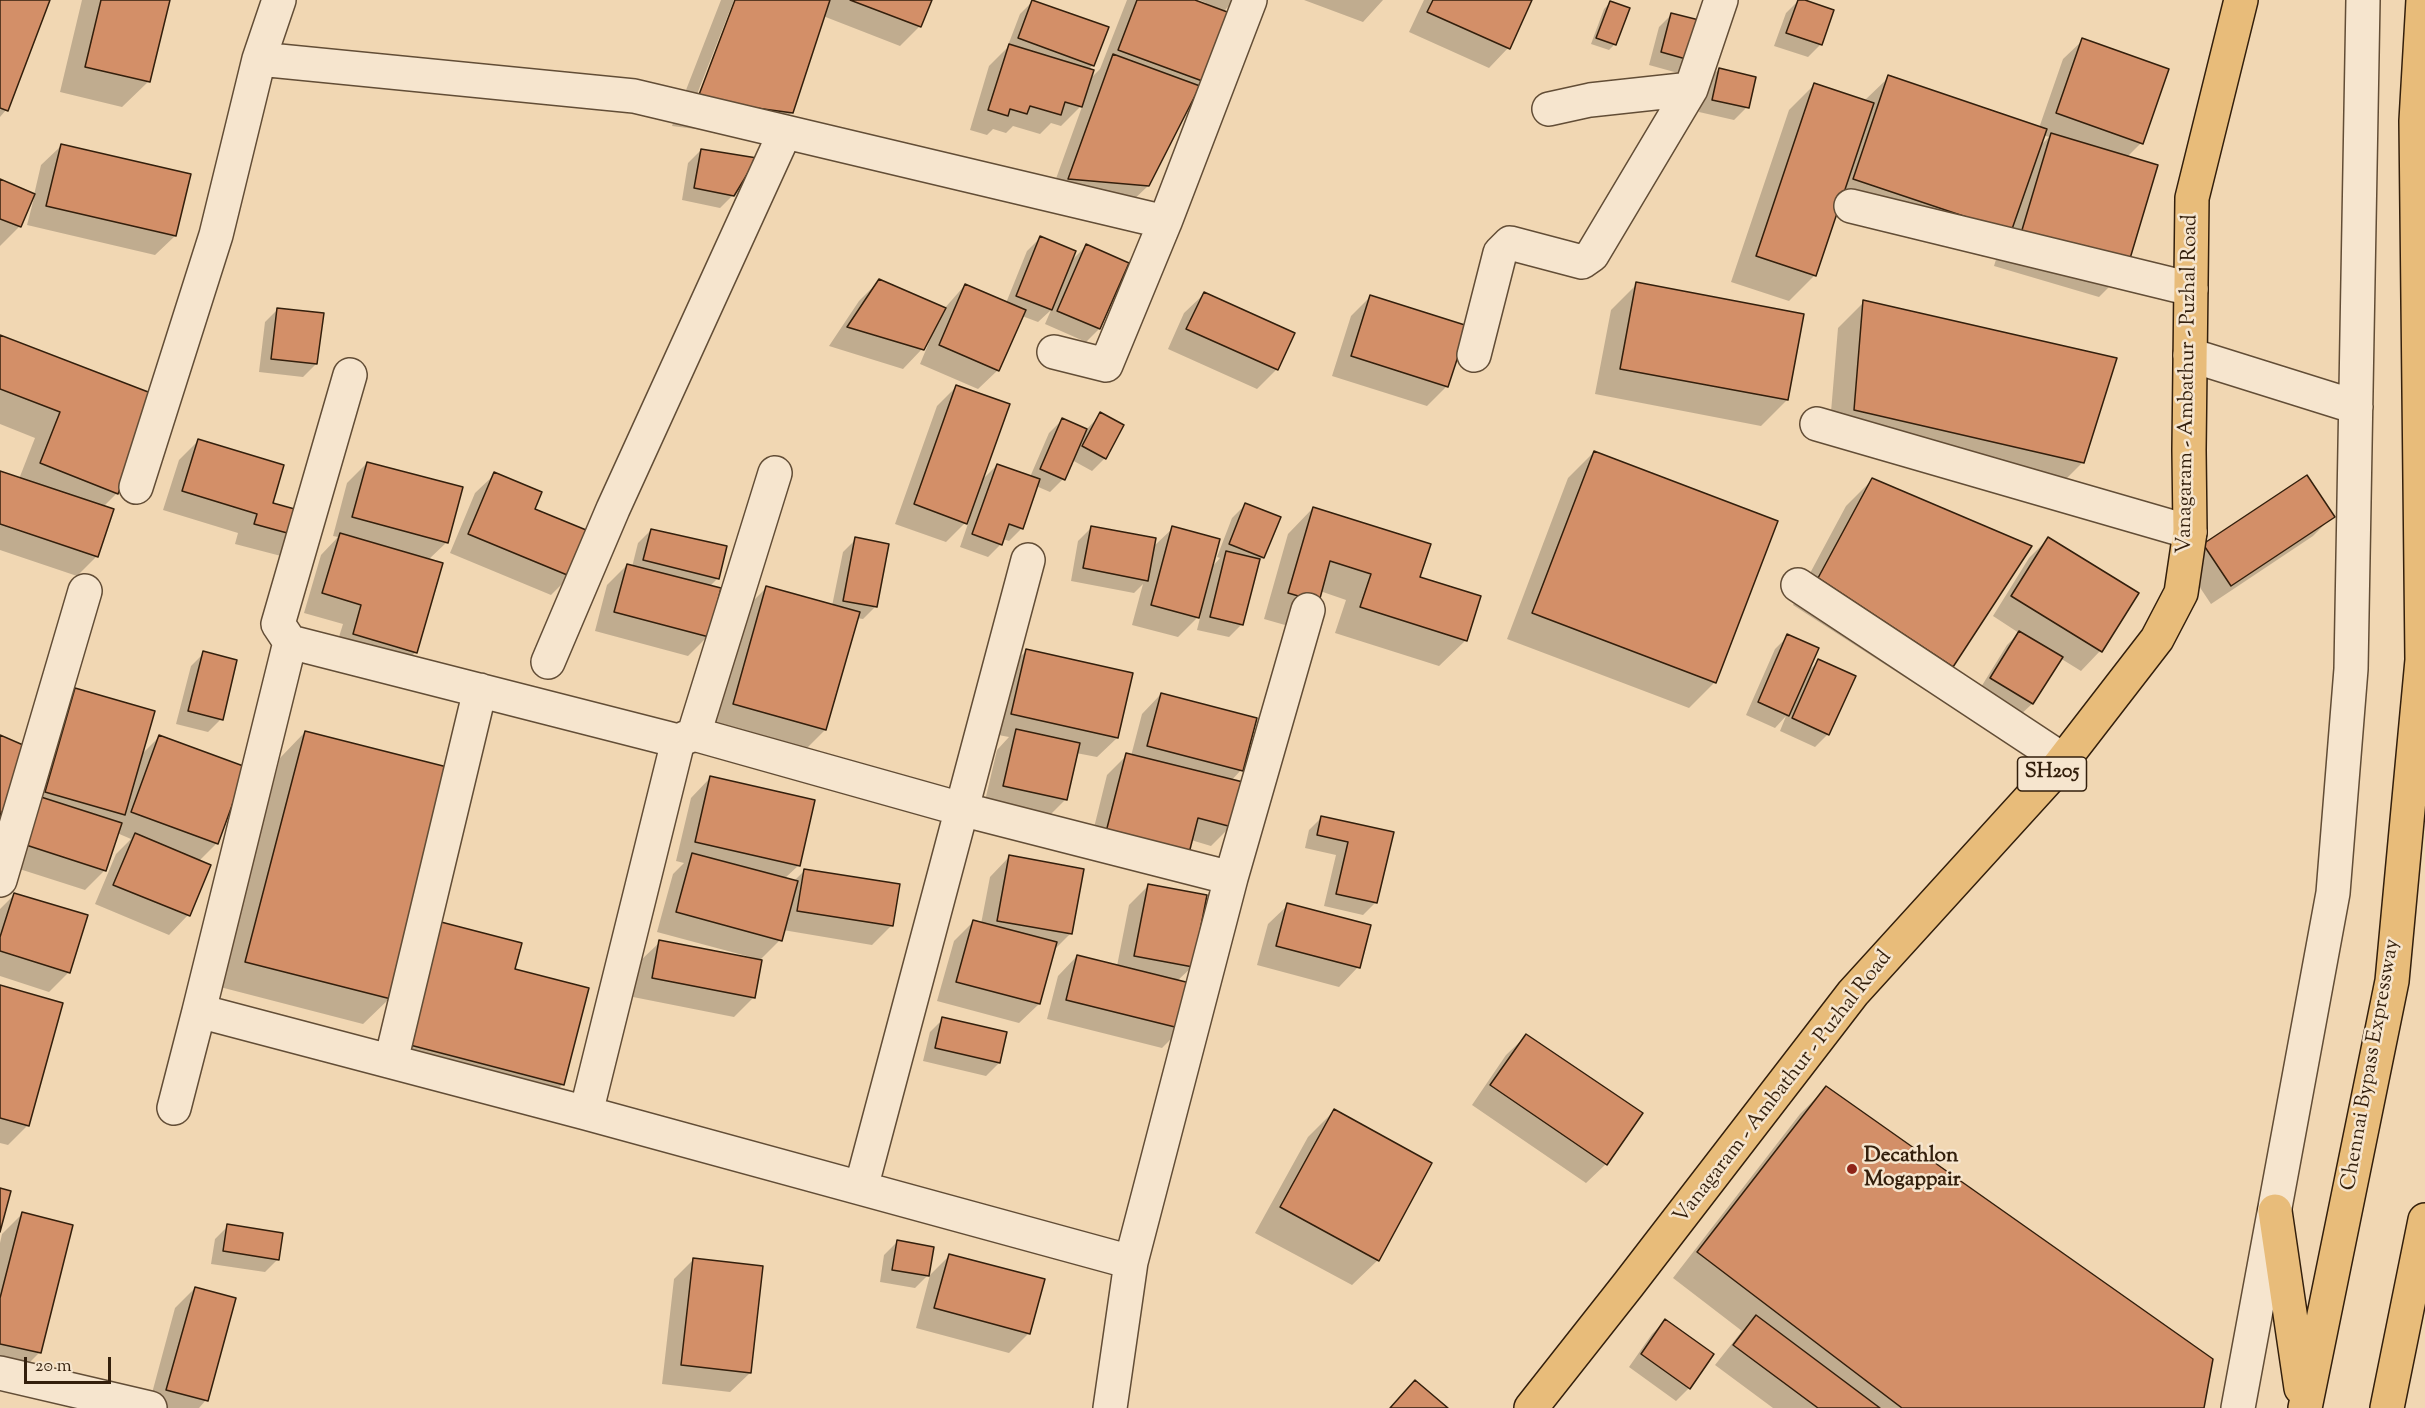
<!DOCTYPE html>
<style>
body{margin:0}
#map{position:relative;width:2425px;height:1408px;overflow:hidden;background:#f1d7b3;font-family:"Sorts Mill Goudy",serif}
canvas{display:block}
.scale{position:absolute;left:24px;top:1357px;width:87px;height:27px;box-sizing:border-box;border:3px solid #331f0c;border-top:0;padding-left:8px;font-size:18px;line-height:21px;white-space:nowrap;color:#331f0c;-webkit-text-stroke:4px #f6e5ce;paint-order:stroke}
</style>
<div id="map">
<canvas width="2425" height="1408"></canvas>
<div class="scale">20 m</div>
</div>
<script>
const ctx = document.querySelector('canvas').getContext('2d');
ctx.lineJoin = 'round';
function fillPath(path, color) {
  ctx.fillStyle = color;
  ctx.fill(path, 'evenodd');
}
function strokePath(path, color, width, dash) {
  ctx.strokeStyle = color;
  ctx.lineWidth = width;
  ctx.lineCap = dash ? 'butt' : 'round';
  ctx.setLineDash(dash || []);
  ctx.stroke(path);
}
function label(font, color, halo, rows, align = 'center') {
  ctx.font = font + ' "Sorts Mill Goudy",serif';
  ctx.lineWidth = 5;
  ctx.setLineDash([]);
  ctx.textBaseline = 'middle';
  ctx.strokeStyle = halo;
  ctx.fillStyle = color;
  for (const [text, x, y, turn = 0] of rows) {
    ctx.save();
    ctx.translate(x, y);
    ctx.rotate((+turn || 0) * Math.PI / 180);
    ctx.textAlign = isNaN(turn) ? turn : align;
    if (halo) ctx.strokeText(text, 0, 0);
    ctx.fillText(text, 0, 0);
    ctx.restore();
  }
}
fillPath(new Path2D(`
 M0 0H48L6 110 0 117Z
 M82 0H168L148 82 122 107 60 92Z
 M721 0H734L692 107 695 108 737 0H930L920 26 900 46 823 16 792 112 766 138 672 126Z
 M1127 0H1191L1205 5 1206 3 1199 0H1235L1223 12 1204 81 1198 86 1148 186 1128 205 1049 198 1083 104 1061 126 1051 123 1040 134 1013 126 1006 133 993 129 987 135 970 130 989 66 1007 48 1020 14 1033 1 1093 65 1088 70 1089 80 1100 69Z
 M1304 0H1383L1363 22Z
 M1424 0H1530L1508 48 1489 68 1409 32Z
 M1799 0 1821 44 1808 57 1774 46 1786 13Z
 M1610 3 1615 44 1609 50 1591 44 1604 9Z
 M1672 14 1691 60 1678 73 1649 65 1659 27Z
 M2083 40 2141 143 2127 157 2125 271 2099 297 1994 266 2002 240 1984 257 1837 208 1815 275 1789 301 1731 282 1789 110 1814 85 1864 101 1889 77 2039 128 2063 59ZM2043 135 2049 137 2039 147Z
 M1719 69 1747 107 1734 120 1699 112 1706 82Z
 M61 146 175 236 155 255 27 225 34 198 32 197 20 226 0 246V181L34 195 41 165Z
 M701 150 733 195 720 208 682 200 688 163Z
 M1040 238 1071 261 1086 246 1099 329 1086 342 1045 324 1051 310 1038 322 1022 316 998 370 978 389 920 364 933 333 931 332 922 349 903 369 829 346 859 301 879 281 944 309 965 285 1006 303 1027 251Z
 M1637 284 1803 316 1787 400 1761 426 1595 394 1611 310Z
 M1204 294 1277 369 1257 389 1168 349 1184 313Z
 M1371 296 1447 386 1427 406 1332 376 1351 316Z
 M1864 302 2083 462 2057 488 1829 436 1838 328Z
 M278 309 316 364 303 377 259 372 265 322Z
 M0 337 154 396 117 493 103 507 97 556 77 576 0 550V472L19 479 35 438 0 424Z
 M956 387 980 482 997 465 1030 477 1049 433 1062 420 1086 430 1101 414 1105 458 1092 471 1072 460 1063 479 1050 492 1036 486 1022 528 1009 541 1003 539 1001 544 988 557 960 547 970 518 946 542 895 524 937 406Z
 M198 441 271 504 307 514 281 556 235 544 238 533 163 510 179 460Z
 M1594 452 1715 682 1689 708 1507 639 1568 478Z
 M367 463 447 542 428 560 416 652 396 671 334 653 343 624 304 613 321 555 338 537 333 536 347 483Z
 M495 474 533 510 570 576 551 595 450 553 475 493Z
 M1872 480 1952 666 1926 691 1793 605 1846 506Z
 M1245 505 1263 557 1257 563 1242 624 1229 637 1197 630 1201 614 1178 637 1132 625 1143 584 1134 593 1071 581 1078 541 1091 528 1153 547 1173 528 1211 568 1220 558 1217 557 1232 518Z
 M1313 508 1418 578 1479 597 1465 641 1439 666 1335 633 1346 600 1320 591 1292 627 1264 619 1288 534Z
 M2333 516 2313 536 2211 604 2185 565 2204 545Z
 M651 530 718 578 709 587 708 636 688 656 595 631 607 585 627 565 632 567 638 543Z
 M856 539 876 606 863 619 856 618 825 730 799 756 708 730 741 613 767 587 832 606 843 552Z
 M2048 539 2136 593 2100 651 2081 671 2060 658 2032 704 2019 716 1978 692 2007 645 2019 633 1993 616 2029 558Z
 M1788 636 1806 673 1819 661 1828 734 1815 747 1780 731 1786 716 1775 728 1746 715 1775 649Z
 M1026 651 1117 738 1097 757 1076 753 1066 799 1046 819 984 805 997 750 1009 737 993 734 1007 670Z
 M204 653 221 719 208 732 176 724 191 666Z
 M75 690 140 756 159 737 217 843 199 861 188 915 169 935 95 904 116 854 131 839 117 833 105 870 85 890 7 865 55 710Z
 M1161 694 1241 770 1231 781V826L1211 846 1191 840 1087 856 1107 775 1127 755 1131 756 1142 714Z
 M305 732 389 999 363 1024 220 987 280 758Z
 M710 778 799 865 784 879 793 882 804 871 892 925 872 945 783 930 780 940 759 961 754 997 734 1017 633 997 640 961 660 942 754 960V958L657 932 673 874 684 863 676 861 691 798Z
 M1322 817 1392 834 1376 902 1363 915 1324 906 1336 855 1305 848 1309 830Z
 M1009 857 1071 933 1053 951 1039 1004 1019 1023 937 1001 954 941 973 922 981 924 990 877Z
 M1148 886 1192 967 1177 981 1182 1028 1162 1048 1047 1019 1058 976 1077 956 1117 966 1129 905Z
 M14 895 69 972 49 992 0 976V909Z
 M1288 905 1358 967 1339 987 1257 965 1268 924Z
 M416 950 513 970 563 1084 537 1110 385 1071Z
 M0 987 28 1125 8 1145 0 1143Z
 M943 1019 999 1063 986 1076 923 1061 930 1032Z
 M1526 1036 1606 1164 1586 1183 1472 1105 1506 1055Z
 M1826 1088 2203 1408H1773L1715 1365 1742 1331 1673 1278 1800 1114Z
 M1334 1111 1378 1260 1352 1285 1255 1233 1308 1137Z
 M22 1214 71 1226 39 1353 20 1372 0 1368V1243L2 1234Z
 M228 1226 278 1259 265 1272 211 1264 215 1239Z
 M897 1242 928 1275 915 1288 880 1282 884 1255Z
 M950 1255 1029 1333 1009 1353 916 1328 930 1275Z
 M694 1259 750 1373 730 1392 662 1384 674 1279Z
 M195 1288 206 1400 199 1408H148L175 1308Z
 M1665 1321 1689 1388 1676 1401 1629 1367 1652 1334Z`), '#0003');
const building = new Path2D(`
 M0 0H50L8 111 0 108Z
 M101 0H170L150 82 85 67Z
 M735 0H830L793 113 697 100Z
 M850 0H932L921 27Z
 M1032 0 1109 27 1094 66 1018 38Z
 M1137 0H1195L1230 13 1205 82 1118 50Z
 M1433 0H1532L1510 49 1427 12Z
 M1798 0H1805L1834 10 1822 45 1786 33Z
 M1610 1 1630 8 1616 45 1596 38Z
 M1671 13 1703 21 1693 61 1661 52Z
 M2082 38 2169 69 2143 144 2056 113Z
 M1009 44 1094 70 1082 107 1065 102 1061 115 1030 106 1027 114 1010 109 1008 116 988 110Z
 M1113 54 1200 86 1149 186 1068 179Z
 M1719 68 1756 77 1749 108 1712 100Z
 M1888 75 2047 129 2011 232 1853 179Z
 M1814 83 1874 103 1816 276 1756 256Z
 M2051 133 2158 165 2126 272 2019 240Z
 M61 144 191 174 176 236 46 206Z
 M701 149 757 158 734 196 694 188Z
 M0 179 35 194 21 227 0 219Z
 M1040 236 1076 251 1052 310 1016 296Z
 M1086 244 1129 263 1100 329 1057 311Z
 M879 279 946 308 924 350 847 327Z
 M1636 282 1804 314 1788 400 1620 369Z
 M965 284 1026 310 999 371 939 345Z
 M1204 292 1295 333 1278 370 1186 329Z
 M1370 295 1468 326 1448 387 1351 356Z
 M1863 300 2117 358 2084 463 1854 410Z
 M277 308 324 313 317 364 271 359Z
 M0 335 156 395 118 494 40 463 60 412 0 389Z
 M956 385 1010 404 967 524 914 504Z
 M1100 412 1124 425 1106 459 1082 446Z
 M1062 418 1087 429 1065 480 1040 469Z
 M198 439 284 465 273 503 309 513 302 537 254 524 257 514 182 491Z
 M1594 451 1778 521 1716 683 1532 613Z
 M367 462 463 487 448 543 352 517Z
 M997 464 1040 479 1023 529 1009 524 1002 545 972 534Z
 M0 471 114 509 98 557 0 524Z
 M494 472 542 492 535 509 591 532 572 577 468 534Z
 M2307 475 2335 517 2231 586 2203 544Z
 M1872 478 2032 546 1953 667 1818 578Z
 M1245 503 1281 517 1264 558 1229 544Z
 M1313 507 1431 544 1420 577 1481 596 1467 641 1360 607 1371 574 1330 561 1319 602 1288 593Z
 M1091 526 1156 538 1148 581 1083 568Z
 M1172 526 1220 539 1199 618 1151 605Z
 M651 529 727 546 719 579 643 560Z
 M340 533 443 563 417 653 353 634 361 605 322 593Z
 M855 537 889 544 877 607 843 601Z
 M2048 537 2139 593 2102 652 2011 596Z
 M1226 551 1260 559 1243 625 1210 617Z
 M627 564 721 588 709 637 614 612Z
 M766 586 860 612 826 730 733 704Z
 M2019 631 2063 657 2033 704 1990 678Z
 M1787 634 1819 648 1789 716 1758 702Z
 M1026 649 1133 673 1118 738 1011 714Z
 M203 651 237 660 223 720 188 711Z
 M1818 659 1856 676 1829 735 1792 718Z
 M75 688 155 711 125 815 45 792Z
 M1161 693 1257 718 1243 771 1147 746Z
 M1016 729 1080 743 1067 800 1003 786Z
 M305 731 451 768 391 999 245 962Z
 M0 735 30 748 0 817Z
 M159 735 246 767 218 844 131 812Z
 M1126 753 1243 782 1232 827 1198 818 1188 857 1105 836Z
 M710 776 815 800 800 866 695 842Z
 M41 797 122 823 106 871 26 845Z
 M1321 816 1394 832 1377 903 1336 894 1348 842 1317 835Z
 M135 833 211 865 190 916 113 885Z
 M692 853 798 881 782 941 676 912Z
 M1009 855 1084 869 1072 934 997 921Z
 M804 869 900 884 893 926 797 911Z
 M1148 884 1207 895 1193 967 1134 956Z
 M14 893 88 915 70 973 0 951V937Z
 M1287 903 1371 925 1360 968 1276 946Z
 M973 920 1057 942 1040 1004 956 982Z
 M441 922 522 943 515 969 589 988 564 1085 410 1045Z
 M659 940 762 960 755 998 652 978Z
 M1077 955 1194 984 1183 1029 1066 1000Z
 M0 985 63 1003 29 1126 0 1118Z
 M942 1017 1007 1032 1000 1063 935 1048Z
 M1526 1034 1643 1113 1607 1165 1490 1085Z
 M1826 1086 2213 1359 2204 1408H1902L1697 1252Z
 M1334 1109 1432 1163 1379 1261 1280 1207Z
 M0 1188 11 1191 0 1232Z
 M22 1212 73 1225 41 1353 0 1344V1298Z
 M227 1224 283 1233 279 1260 223 1251Z
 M897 1240 934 1247 929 1276 892 1270Z
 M949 1254 1045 1279 1030 1334 934 1308Z
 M693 1258 763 1266 751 1373 681 1365Z
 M195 1287 236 1298 208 1401 166 1390Z
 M1756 1315 1880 1408H1818L1733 1345Z
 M1665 1319 1714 1354 1690 1389 1641 1354Z
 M1415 1380 1448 1408H1390Z`);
fillPath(building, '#d38f68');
strokePath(building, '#331f0c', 1.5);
const minor = new Path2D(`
 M259 59 634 96 1165 222
 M1549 109 1590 100 1691 89
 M1851 206 2191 289
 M1054 352 1106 365 1165 222 1250 0
 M1474 355 1500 253 1510 243 1582 262 1592 255 1691 89 1721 0
 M2190 355 2356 407
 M1817 424 2190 532
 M136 487 216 235 259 59 279 0
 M1798 585 2063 760
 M290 642 278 624 350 375
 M548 662 613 509 785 132
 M694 734 775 473
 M1231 878 1308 610
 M0 880 85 591
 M391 1061 480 690
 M174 1108 199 1011
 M586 1113 678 741
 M861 1188 1028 560
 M0 1373 150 1408
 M1110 1408 1131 1262 1231 878 961 809 694 734 678 741 290 642 199 1011 586 1113 1131 1262
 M2238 1408 2333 893 2351 669 2363 0`);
const major = new Path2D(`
 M1531 1408 1628 1285 1853 993 2055 771 2157 639 2181 593 2190 532 2189 450 2192 198 2241 0`);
const highway = new Path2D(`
 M2275 1211 2301 1388
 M2305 1408 2392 981 2422 660 2416 121 2423 0
 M2387 1408 2425 1220`);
strokePath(minor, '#624d36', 36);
strokePath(major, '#331f0c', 36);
strokePath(highway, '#331f0c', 36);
strokePath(minor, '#f6e5ce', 33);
strokePath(major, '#e8bc7a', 33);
strokePath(highway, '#e8bc7a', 33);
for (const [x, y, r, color] of [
 [1852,1169,6,"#8f2418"]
]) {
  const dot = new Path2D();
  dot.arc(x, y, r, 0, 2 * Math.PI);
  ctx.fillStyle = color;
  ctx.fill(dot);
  strokePath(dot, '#f6e5ce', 2);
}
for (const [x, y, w] of [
 [2052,774,69]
]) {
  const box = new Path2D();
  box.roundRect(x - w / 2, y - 17, w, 34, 4.5);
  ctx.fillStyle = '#f6e5ce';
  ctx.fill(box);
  strokePath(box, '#331f0c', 1.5);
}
label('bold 20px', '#331f0c', null, [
 ["SH205",2052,774]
]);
label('21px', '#331f0c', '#f6e5ce', [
 ["Vanagaram - Ambathur - Puzhal Road",2189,384,-89],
 ["Chennai Bypass Expressway",2372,1065,-80],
 ["Vanagaram - Ambathur - Puzhal Road",1784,1088,-52]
]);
label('bold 21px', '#331f0c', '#f6e5ce', [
 ["Decathlon",1864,1157],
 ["Mogappair",1864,1181]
], 'left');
</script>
